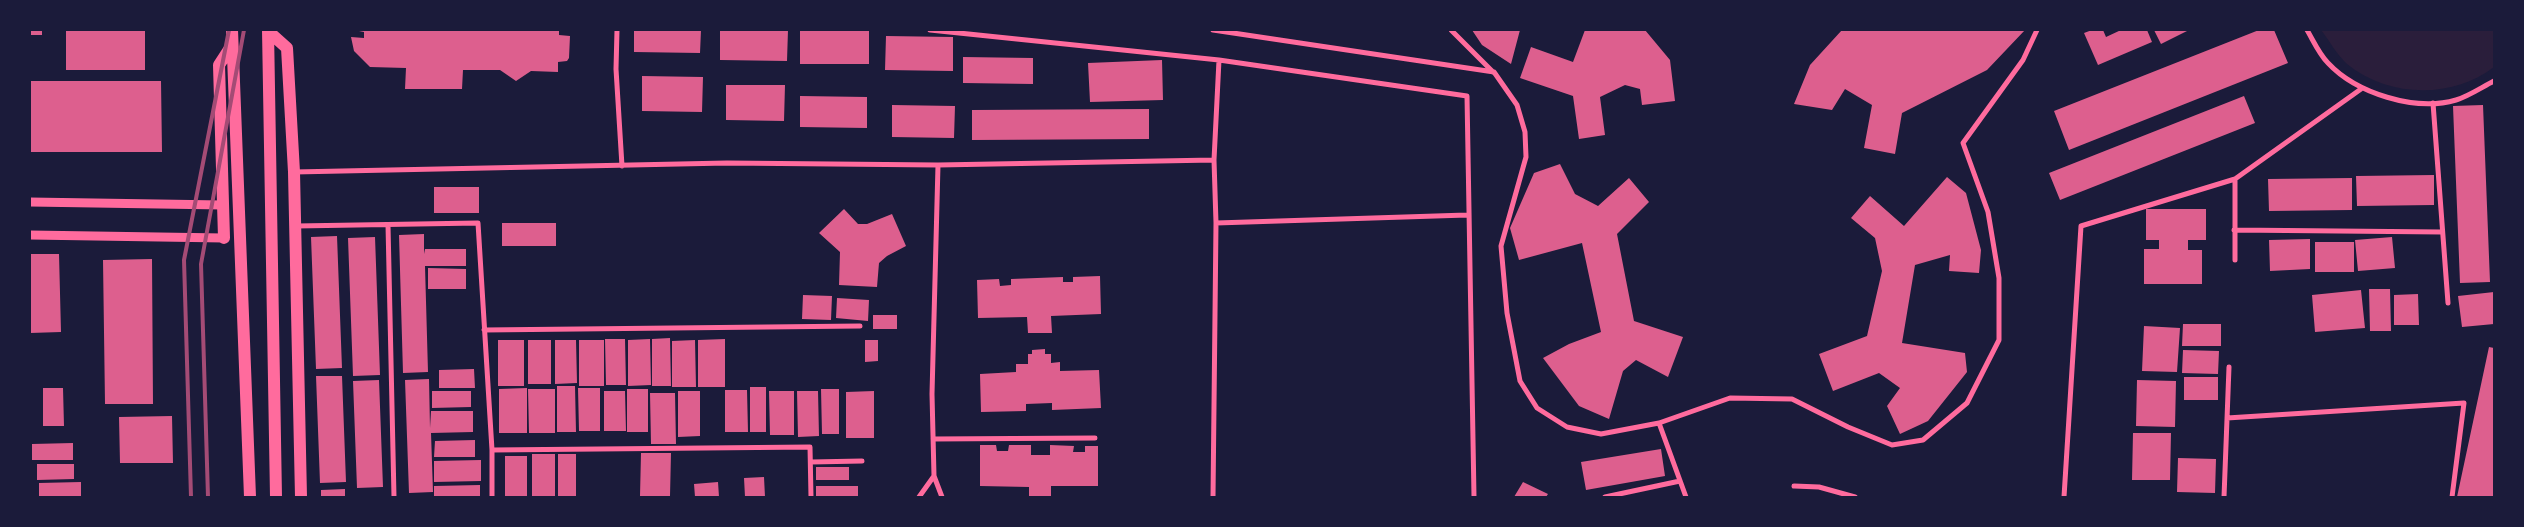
<!DOCTYPE html>
<style>
body{margin:0}
#map{position:relative;width:2524px;height:527px;overflow:hidden;background:#1b1b3a;font-family:"Roboto Condensed",sans-serif}
canvas{display:block}
.frame{position:absolute;inset:0;border:31px solid #1b1b3a;pointer-events:none}
</style>
<div id="map">
<canvas width="2524" height="527"></canvas>
<div class="frame"></div>
</div>
<script>
const ctx = document.querySelector('canvas').getContext('2d');
ctx.lineJoin = 'round';
function fillPath(path, color) {
  ctx.fillStyle = color;
  ctx.fill(path, 'evenodd');
}
function strokePath(path, color, width, dash) {
  ctx.strokeStyle = color;
  ctx.lineWidth = width;
  ctx.lineCap = dash ? 'butt' : 'round';
  ctx.setLineDash(dash || []);
  ctx.stroke(path);
}
fillPath(new Path2D(`
 M2321 30H2494V67C2452 99 2389 98 2347 64 2337 55 2329 40 2321 30Z`), '#2a1e3b');
fillPath(new Path2D(`
 M30 30H42V35H30Z
 M66 30H145V70H66Z
 M354 30H559V35L570 36 569 58 567 61 558 62V72L531 71 516 81 500 70H463L462 89H405L406 68 370 67 354 51 351 37 364 38V32Z
 M634 30H701L700 53 634 52Z
 M720 30H788L787 61 720 60Z
 M800 30H869V64H800Z
 M1472 30H1520L1511 64 1482 45Z
 M1585 30H1645L1670 60 1675 101 1642 105 1640 89 1625 85 1600 97 1605 135 1579 139 1573 96 1520 78 1531 47 1573 62Z
 M1842 30H2025L1987 70 1902 113 1895 154 1864 148 1872 105 1845 89 1832 110 1794 104 1810 65Z
 M2092 30H2103L2106 37 2121 30H2147L2152 42 2098 65 2084 33Z
 M2154 30H2189L2161 44Z
 M2259 30H2274L2288 63 2069 150 2054 111Z
 M886 36 953 37V71L885 70Z
 M963 57 1033 58V84L963 83Z
 M1162 60 1163 100 1090 102 1088 63Z
 M642 76 703 77 702 112 642 111Z
 M30 81H161L162 152H30Z
 M726 85H785L784 121 726 120Z
 M800 96 867 97V128L800 127Z
 M2244 96 2255 123 2060 200 2049 173Z
 M892 105 955 106 954 138 892 137Z
 M2483 105 2490 282 2460 283 2453 106Z
 M1149 109V139L972 140V110Z
 M1560 164 1575 194 1598 206 1629 178 1649 202 1617 234 1634 321 1683 337 1668 377 1636 360 1623 371 1609 419 1579 406 1543 358 1569 344 1601 332 1582 243 1519 260 1510 228 1534 173Z
 M2434 175V205L2357 206 2356 176Z
 M1947 177 1966 193 1981 250 1979 273 1949 271 1950 255 1915 265 1902 343 1965 353 1967 372 1928 421 1900 434 1887 406 1900 388 1879 373 1833 391 1819 354 1867 336 1882 271 1875 238 1851 218 1870 196 1904 226Z
 M2352 178V210L2269 211 2268 179Z
 M434 187H479V213H434Z
 M844 209 858 224H867L892 214 906 246 887 256 879 263 877 287 839 285 840 252 819 233Z
 M2146 209H2206V240H2188V250H2202V284H2144V249H2159V240H2146Z
 M502 223H556V246H502Z
 M424 234V254L425 249H466V266H425L428 372 403 373 399 235Z
 M337 236 342 368 316 369 311 237Z
 M375 237 380 375 353 376 348 238Z
 M2392 237 2395 268 2358 271 2355 240Z
 M2310 239V269L2270 271 2269 240Z
 M2315 242H2354V272H2315Z
 M30 254H59L61 332 30 333Z
 M152 259 153 404H105L103 260Z
 M428 268 466 269V289H428Z
 M1100 276 1101 314 1051 316 1052 333H1028L1027 317 978 318 977 280 999 279 1000 286 1011 285V279L1063 277V282H1073V277Z
 M2369 289H2390L2391 331H2370Z
 M2361 290 2365 328 2315 332 2312 295Z
 M2494 292V324L2462 327 2458 296Z
 M2418 294 2419 325H2394V295Z
 M803 295 832 296 831 320 802 319Z
 M837 298 869 300 868 321 836 318Z
 M873 315H897V329H873Z
 M2183 324H2221V346H2182Z
 M2144 326 2180 328 2177 372 2142 371Z
 M670 338 671 386H652V339Z
 M605 339H625L626 385H606Z
 M650 339 651 385 628 386V340Z
 M725 339V387H698V340Z
 M498 340H524V386H498Z
 M528 340H551V384H528Z
 M555 340H576L577 383 555 384Z
 M579 340H604V386H579Z
 M695 340 696 387H672V341Z
 M865 340H878V361L865 362Z
 M2489 347 2494 348V497H2457Z
 M1045 349V354H1051V363L1060 362V371L1099 370 1101 408 1052 410V403L1026 404V411L981 412 980 374 1016 372V364H1028V354H1032V350Z
 M2183 350 2219 351 2218 374 2182 373Z
 M474 369 475 388H439V370Z
 M316 376H342L346 482 320 483Z
 M2184 377H2218V400H2184Z
 M429 379 430 428 431 411H473V432L431 433 433 492 409 493 405 380Z
 M379 380 383 487 357 488 353 381Z
 M2137 380 2176 381 2175 427 2136 426Z
 M557 386H575L576 432H557Z
 M750 387H766V432H750Z
 M43 388H63L64 426H43Z
 M527 388V433H499V389Z
 M578 388H600V431H579Z
 M528 389H555V433H529Z
 M627 389H648V432H627Z
 M821 389H839V434H822Z
 M725 390H747L748 432H725Z
 M432 391H471V407L432 408Z
 M604 391H625L626 431H604Z
 M678 391H700V436L678 437Z
 M769 391H794V435H770Z
 M797 391H818L819 436 798 437Z
 M874 391V438H846V392Z
 M650 393H675L676 444H651Z
 M172 416 173 463H120L119 417Z
 M2133 433H2171L2170 480H2132Z
 M475 440V457H434L435 441Z
 M73 443V460H32V444Z
 M980 445H996L997 451H1008L1009 445H1031V455H1050V445L1074 446 1073 452H1085V446H1098V486H1051V497H1029V487L980 486Z
 M1661 449 1665 476 1586 490 1581 462Z
 M641 453H671L670 496H640Z
 M532 454H555V497H532Z
 M558 454H576V497H558Z
 M505 456H527V497H505Z
 M2178 458 2216 459 2215 493 2177 492Z
 M481 460V481L434 482V461Z
 M37 464H74V479L37 480Z
 M816 467H849V480H816Z
 M764 477 765 497H745L744 478Z
 M81 482V497H39V483Z
 M718 482 719 497H695L694 484Z
 M1523 482 1548 494 1546 497H1514Z
 M480 485V497H434V486Z
 M816 486H858V497H816Z
 M345 489V497H321V490Z`), '#dd5f8e');
strokePath(new Path2D(`
 M617 30 616 69 622 166
 M930 30 1219 60
 M1213 30 1494 72 1517 105 1525 132 1526 157 1501 246 1507 313 1520 381 1537 408 1567 427 1601 434 1659 423 1730 398 1792 399 1848 427 1892 445 1923 440 1967 403 1999 340V278L1988 212 1963 143 2023 60 2037 30
 M1451 30 1493 72
 M2307 30C2313 40 2319 54 2328 63 2356 93 2415 112 2456 100 2469 96 2482 87 2494 81
 M2433 103 2448 303
 M1214 160 1219 60 1467 96 1474 497
 M938 165 1214 160 1216 223 1213 497
 M294 172 727 163 938 165 932 394 934 476 942 497
 M2235 179V260
 M1216 223 1467 215
 M388 225 394 497
 M296 226 478 223 492 450V497
 M2234 230 2442 232
 M484 330 860 326
 M2227 418 2464 403 2452 497
 M1659 423 1686 497
 M933 439 1095 438
 M492 450 810 447 811 497
 M811 462 862 461
 M1794 486 1819 487 1855 497
 M919 497 934 476
 M1605 497 1680 481
 M2064 497 2081 226 2235 179 2361 89
 M2224 497 2229 367`), '#ff6b9d', 5);
strokePath(new Path2D(`
 M30 202 223 205
 M30 235 224 238`), '#ff6b9d', 9);
strokePath(new Path2D(`
 M232 30 250 497
 M268 30 276 497
 M268 31 287 48 294 172 301 497
 M224 238 219 65 232 45`), '#ff6b9d', 12);
strokePath(new Path2D(`
 M191 497 184 260 229 30
 M208 497 201 264 244 30`), '#a44b75', 4);
</script>
